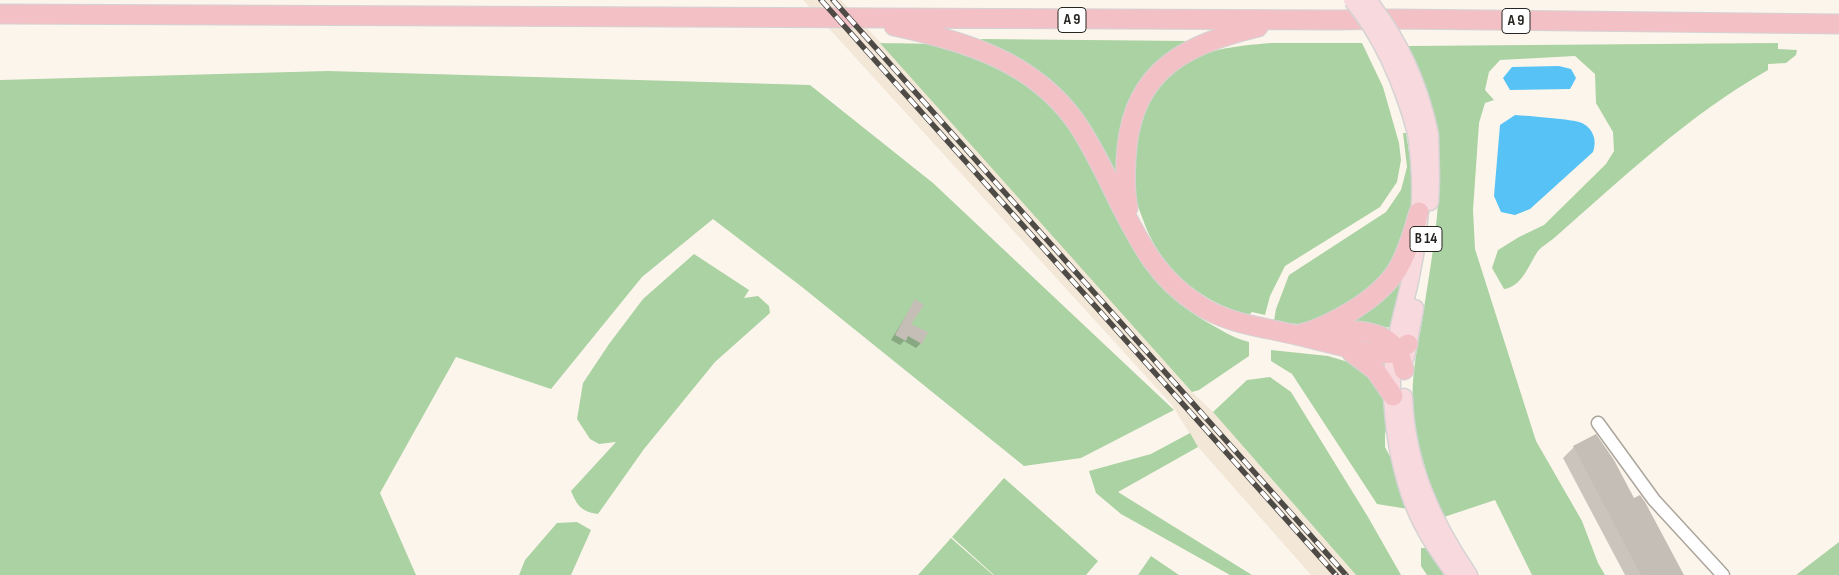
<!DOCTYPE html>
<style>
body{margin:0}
canvas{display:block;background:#fcf5ec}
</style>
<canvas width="1839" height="575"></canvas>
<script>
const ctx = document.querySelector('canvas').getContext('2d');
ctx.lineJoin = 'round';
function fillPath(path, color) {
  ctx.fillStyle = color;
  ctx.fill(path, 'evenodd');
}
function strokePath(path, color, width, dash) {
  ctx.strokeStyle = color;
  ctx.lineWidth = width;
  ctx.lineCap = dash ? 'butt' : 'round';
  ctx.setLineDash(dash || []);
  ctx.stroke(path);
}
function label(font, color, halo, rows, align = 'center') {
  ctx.font = font + ' "Sofia Sans Condensed",sans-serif';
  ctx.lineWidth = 4;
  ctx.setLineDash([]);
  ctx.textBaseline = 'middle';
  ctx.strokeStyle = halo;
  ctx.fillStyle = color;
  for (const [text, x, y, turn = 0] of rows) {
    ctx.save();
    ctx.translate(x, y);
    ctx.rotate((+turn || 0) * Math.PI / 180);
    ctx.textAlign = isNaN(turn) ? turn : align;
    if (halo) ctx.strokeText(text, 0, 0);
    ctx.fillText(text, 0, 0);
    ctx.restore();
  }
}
fillPath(new Path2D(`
 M803 0H841L918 83 1192 392 1213 412 1356 575H1311L1198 447 1172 405Z`), '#f3e7d8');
fillPath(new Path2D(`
 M981 39 1189 41 1174 49 1152 68 1118 184 1102 151 983 44Z
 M880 43C915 44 956 41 988 58 1000 64 1040 88 1048 97 1057 106 1063 119 1070 129 1118 200 1124 272 1205 321 1219 329 1233 338 1249 342V356L1199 390 1192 392Z
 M1271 43H1362L1383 87 1399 143 1401 160 1397 182 1380 207 1285 266 1270 296 1265 315 1252 312 1249 315C1198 301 1159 268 1142 217 1137 205 1133 189 1133 176 1133 165 1135 153 1136 142 1138 121 1152 84 1170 71 1200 49 1235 46 1271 43Z
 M1778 43V49L1797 50 1796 55 1786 63 1768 64V70C1688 115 1622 179 1553 239 1548 243 1542 246 1538 251 1529 264 1522 287 1504 289L1492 268 1498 250 1519 237 1544 225 1606 164 1614 151 1613 132 1596 103 1595 74 1575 56 1500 60 1489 72 1485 90 1494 100 1485 103 1479 123 1473 210 1475 249 1536 441 1582 521 1598 563 1605 575H1532L1495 500 1444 517C1428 482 1416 444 1413 405 1411 377 1417 349 1422 322 1431 260 1445 196 1436 134L1439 133 1423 81 1408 46Z
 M328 71 810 85 933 183 1174 410 1081 458 1024 466 802 287 713 219 642 277 551 389 456 357 380 493 416 575H0V80Z
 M1403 133H1406C1411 162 1415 194 1409 224 1399 269 1348 321 1301 324 1292 324 1283 322 1274 321L1276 309 1289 275 1386 212 1401 190 1407 167Z
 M694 254 749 290 744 298 758 296 769 306 770 313 715 362 644 449 598 514C581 512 577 505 571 491L616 442 599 444 590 439 577 419 583 383 609 344 643 299Z
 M1412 254 1393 328 1339 322Z
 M1271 350 1328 356 1358 365 1373 378 1385 398 1388 423 1385 434V447L1395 466 1408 509 1377 504 1292 374 1271 361Z
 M1270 377 1291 392 1368 517 1401 575H1356L1213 412 1247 380Z
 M1190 433 1198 447 1118 492 1252 575H1230L1121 514 1096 493 1089 471 1151 454Z
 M1004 478 1098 561 1086 575H994L952 537Z
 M577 522 591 530 571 575H519L525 560 557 523Z
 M951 538 993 575H918Z
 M1839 542V575H1795H1796Z
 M1421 548H1430L1448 575H1427L1421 566Z
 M1151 556 1179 575H1138Z`), '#abd2a2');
fillPath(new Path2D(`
 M1559 66 1571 69 1576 78 1570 89 1510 90 1503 78 1512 67Z
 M1515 115C1528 116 1573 119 1582 123 1594 129 1597 141 1593 152L1530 209 1515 215 1501 212 1494 196 1500 125Z`), '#56c2f5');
fillPath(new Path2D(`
 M915 301 910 324 921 343 916 348 904 341 900 345 891 340Z
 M1574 447 1634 499 1682 575H1625L1563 458Z`), '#0003');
fillPath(new Path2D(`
 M915 299 924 305 911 324 928 332 922 344 908 336 906 341 895 335Z
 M1596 434 1614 460 1634 498 1640 495 1645 502 1684 575H1641L1573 446Z`), '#c5beb6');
const minor = new Path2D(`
 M1598 423 1654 500 1723 575`);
const major = new Path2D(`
 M1416 133C1423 180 1421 230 1411 276 1406 302 1397 328 1394 354 1387 407 1399 484 1426 531 1434 546 1445 560 1455 575
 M1430 134 1431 179 1430 202
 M1406 357 1415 308
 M1404 397C1406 463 1432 521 1469 575`);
const highway = new Path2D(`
 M0 14 1336 20 1397 19 1839 24
 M894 26C964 41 1033 61 1076 122 1093 147 1106 175 1119 202 1141 245 1157 278 1199 305 1228 324 1263 327 1296 335 1323 341 1349 349 1377 354L1394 353 1408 344
 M1128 208C1124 187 1125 168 1127 147 1135 68 1188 44 1258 27
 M1319 329C1355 332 1396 324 1404 370
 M1298 335C1331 326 1378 300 1397 270 1408 252 1413 231 1419 212
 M1351 352 1375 370 1393 396`);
strokePath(minor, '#aba59c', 15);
strokePath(major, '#d4d3d3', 19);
strokePath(highway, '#d4d3d3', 21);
strokePath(minor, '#fff', 12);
strokePath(major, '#f8d9dd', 16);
strokePath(highway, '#f3c0c6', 19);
const rail = new Path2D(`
 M821 0 1336 575
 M833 0 1346 575`);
strokePath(rail, '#4e4b47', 5.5);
strokePath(rail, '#fff', 4, [11]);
const majorBridge = new Path2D(`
 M1352 0C1384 39 1403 85 1416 133
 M1368 0C1400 41 1419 83 1430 134`);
strokePath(majorBridge, '#d4d3d3', 19, []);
strokePath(majorBridge, '#f8d9dd', 16);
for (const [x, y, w] of [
 [1072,20,28],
 [1516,21,28],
 [1426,239,32]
]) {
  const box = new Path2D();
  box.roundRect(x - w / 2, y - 12.5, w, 25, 4);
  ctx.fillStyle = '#fff';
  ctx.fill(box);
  strokePath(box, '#272522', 1);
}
label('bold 15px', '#272522', null, [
 ["A 9",1072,20],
 ["A 9",1516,21],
 ["B 14",1426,239]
]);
</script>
